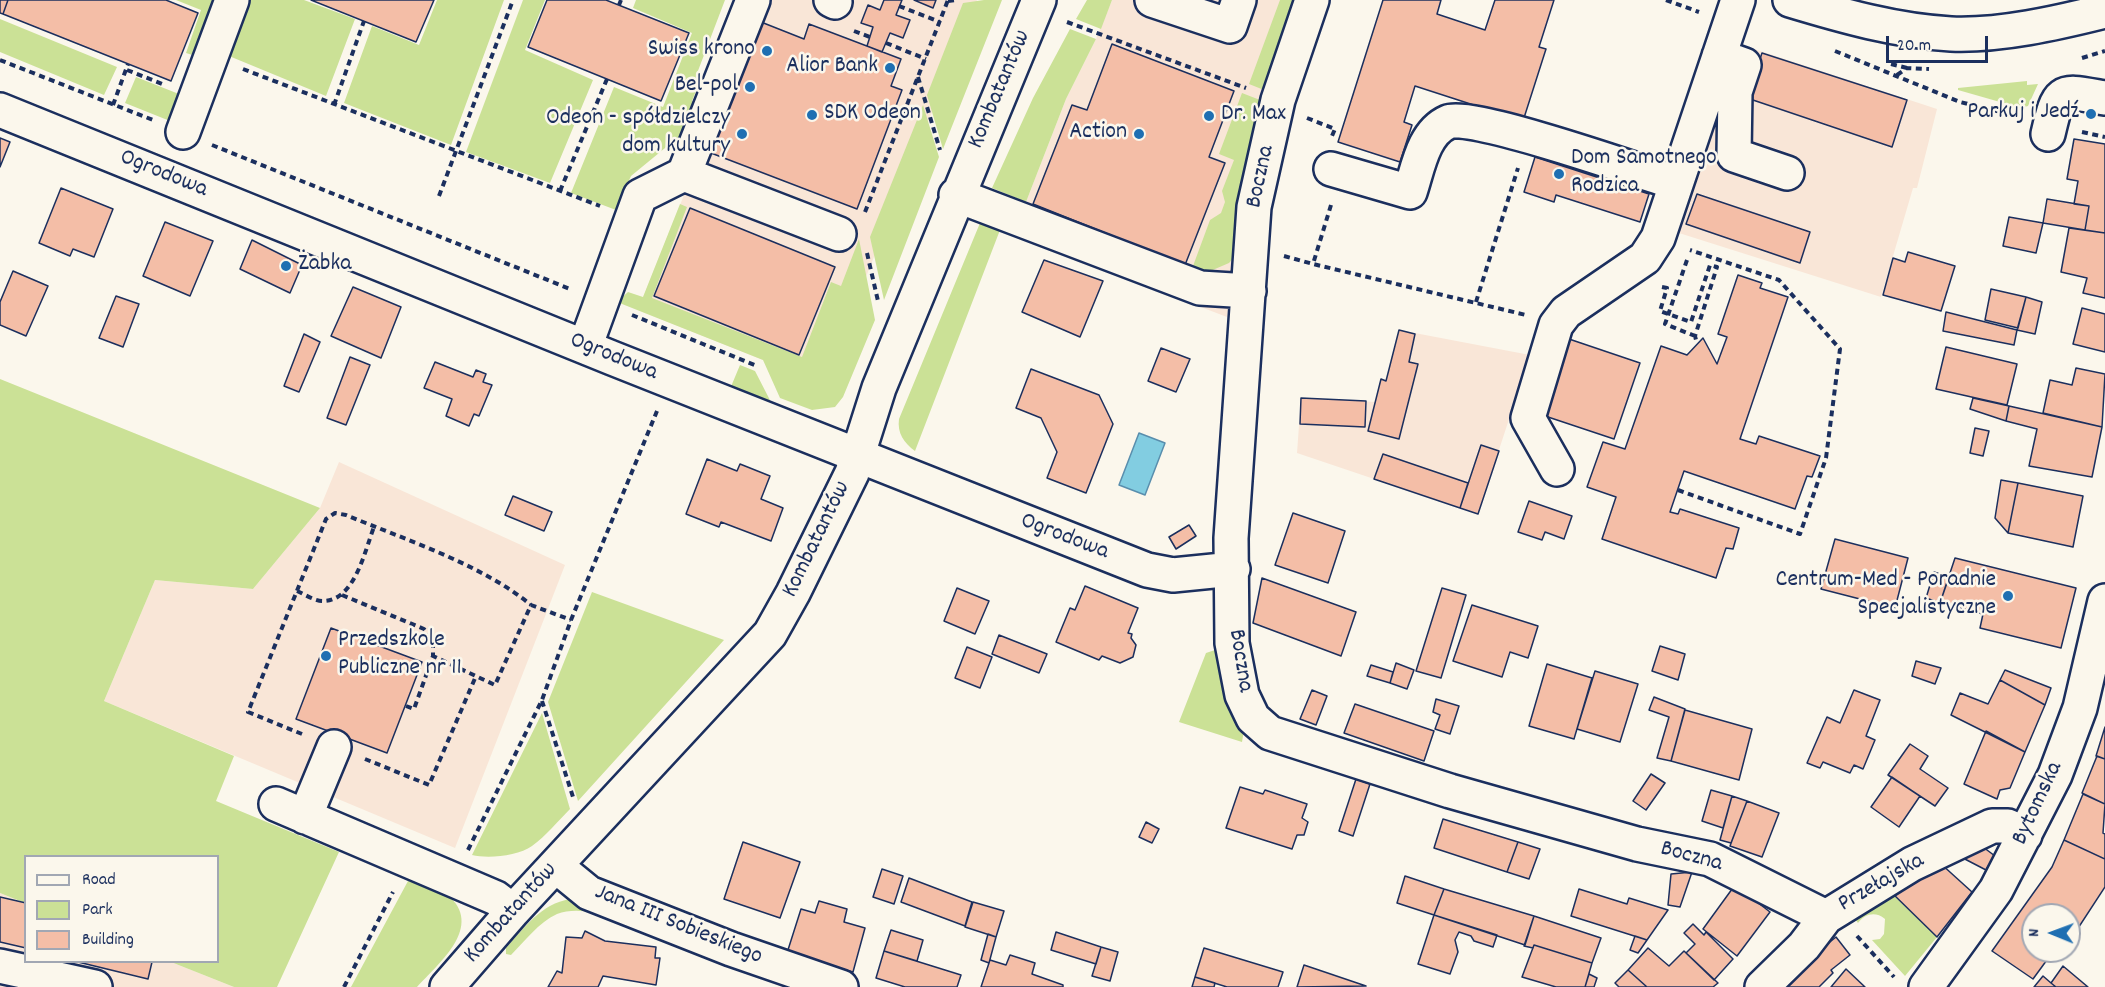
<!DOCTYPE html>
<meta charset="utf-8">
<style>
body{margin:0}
#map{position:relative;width:2105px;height:987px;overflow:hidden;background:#fbf7ec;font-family:Dekko,sans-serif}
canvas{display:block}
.legend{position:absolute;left:24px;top:855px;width:195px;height:108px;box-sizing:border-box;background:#fbf7ec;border:2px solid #a1a7b3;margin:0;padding:8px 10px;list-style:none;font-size:18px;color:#1b2f5e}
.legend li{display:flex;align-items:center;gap:12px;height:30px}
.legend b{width:30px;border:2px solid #a1a7b3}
.north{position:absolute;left:2021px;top:903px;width:60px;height:60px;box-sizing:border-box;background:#fbf7ec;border:2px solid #a1a7b3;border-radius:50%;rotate:271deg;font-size:16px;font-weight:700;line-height:24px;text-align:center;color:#1b2f5e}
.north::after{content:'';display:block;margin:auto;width:21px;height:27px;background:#1f6fb2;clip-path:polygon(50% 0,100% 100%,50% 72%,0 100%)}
.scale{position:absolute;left:1886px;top:36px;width:102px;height:27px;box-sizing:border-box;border:3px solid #1b2f5e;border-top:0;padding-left:8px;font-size:18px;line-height:21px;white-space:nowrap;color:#1b2f5e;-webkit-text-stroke:4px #fbf7ec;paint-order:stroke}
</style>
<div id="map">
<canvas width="2105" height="987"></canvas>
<ul class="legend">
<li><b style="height:8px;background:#fbf7ec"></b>Road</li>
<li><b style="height:16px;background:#cbe196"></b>Park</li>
<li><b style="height:16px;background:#f4bea7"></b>Building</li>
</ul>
<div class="north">N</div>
<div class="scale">20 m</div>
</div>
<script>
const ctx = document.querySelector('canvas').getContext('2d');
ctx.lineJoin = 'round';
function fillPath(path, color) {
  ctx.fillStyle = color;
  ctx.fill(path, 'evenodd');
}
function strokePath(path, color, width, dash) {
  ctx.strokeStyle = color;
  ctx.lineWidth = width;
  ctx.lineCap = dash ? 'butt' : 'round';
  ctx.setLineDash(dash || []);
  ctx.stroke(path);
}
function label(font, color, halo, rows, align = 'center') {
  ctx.font = font + ' Dekko,sans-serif';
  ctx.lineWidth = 5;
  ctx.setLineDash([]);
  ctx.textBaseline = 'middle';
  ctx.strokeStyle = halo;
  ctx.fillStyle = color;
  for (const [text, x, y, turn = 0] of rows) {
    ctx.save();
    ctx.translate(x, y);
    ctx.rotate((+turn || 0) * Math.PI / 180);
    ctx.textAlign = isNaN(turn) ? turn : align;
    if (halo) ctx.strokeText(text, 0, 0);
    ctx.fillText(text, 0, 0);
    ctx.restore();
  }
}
fillPath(new Path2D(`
 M762 0H977L823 384 638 310Z
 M1112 0H1294L1260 100 1247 150 1227 317 1020 238 1032 205 1026 202 1066 99 1096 39Z
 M1742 45 1937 109 1917 188H1913L1881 297 1679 233Z
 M1399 330 1530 355 1478 514 1297 453 1301 398 1376 402 1381 379 1387 380Z
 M339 462 565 565 455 848 104 701 155 580 253 589 320 508Z
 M0 893 25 903 26 962H171L234 987H0Z`), '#f9e6d7');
fillPath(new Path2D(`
 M176 0H218L199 57 186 53 201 10Z
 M250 0H304L355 19 326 96 229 56Z
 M437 0H504L451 145 344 103 372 26 419 45Z
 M523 0H545L525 50 593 80 550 183 466 152Z
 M636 0H725L696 76 701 78 692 101 708 107 694 145 676 139 631 176 616 210 571 193 614 87 663 107 692 33 633 8Z
 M984 0H1002L943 149 927 95 963 3Z
 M1087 0H1112L1101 29 1076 19Z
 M1280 0H1294L1264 90 1249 84Z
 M0 19 117 67 104 95 0 52Z
 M1070 29 1096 39 1066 99 1026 202 992 188 1033 98Z
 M136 77 184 96 175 123 125 103Z
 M2027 81V85L2038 84 2028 106 2021 108 1958 90V88Z
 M1242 93 1260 100C1247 152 1240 202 1236 255L1229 263 1208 272 1193 266 1210 220 1221 213 1225 202 1222 191 1234 160 1219 154Z
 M923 105 939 157 884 300 870 237Z
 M680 204 687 207 652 298 802 357 831 282 841 286 859 239 875 320 843 397 835 407 812 410 780 398 763 360 617 302 628 292 643 297Z
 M980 223 1000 230 915 451C904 443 897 433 899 419Z
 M740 365 755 371 773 406 730 389Z
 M0 379 320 508 253 589 155 580 104 701 234 756 216 801 339 852 277 987H234L171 962H218V856H26L25 903 0 893Z
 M592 592 724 640 578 801 548 702Z
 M1218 649 1244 730 1242 742 1179 722 1206 653Z
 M542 713 570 809C558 821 546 836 532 846 518 856 488 859 472 855Z
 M408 881C420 885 442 889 451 898 482 929 437 965 417 987H351Z
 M1891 893 1937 937 1905 976 1872 940 1880 939 1884 934 1885 919C1875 911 1865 914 1858 923L1855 919Z
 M570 899 640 925C616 919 582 904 557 914 539 922 524 942 511 955L506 954V948C525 927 541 904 570 899Z`), '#cbe196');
const water = new Path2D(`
 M1139 433 1165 443 1145 495 1119 485Z`);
fillPath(water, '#82cde1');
strokePath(water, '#598ead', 1.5);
const building = new Path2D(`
 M0 0H8L3 14 0 13Z
 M8 0H166L198 13 171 81 3 14Z
 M311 0H434L416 42Z
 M547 0H606L689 33 661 101 528 47Z
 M884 0H902L896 15 910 20 903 38 890 33 882 52 867 46 873 27 861 23 868 5 880 10Z
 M914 0H936L933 8Z
 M1383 0H1441L1437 14 1485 30 1495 0H1554L1539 47 1546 49 1523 121 1415 86 1404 122 1412 125 1400 162 1338 142Z
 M761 22 804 39 809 24 901 59 891 86 902 90 857 209 711 153Z
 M1112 44 1234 91 1209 157 1225 163 1185 265 1033 204 1072 105 1087 110Z
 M1762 53 1907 100 1892 147 1747 98Z
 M0 138 10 142 0 167Z
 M2074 139 2105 144V233L2085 230 2089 206 2074 204 2078 181 2067 179Z
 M1535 157 1649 194 1640 222 1556 195 1554 202 1524 192Z
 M61 188 113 209 94 257 73 249 70 256 39 243Z
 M1697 194 1810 232 1800 263 1686 224Z
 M2047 199 2089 206 2085 230 2043 223Z
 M690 208 835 267 799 355 654 296Z
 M2009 217 2043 223 2036 253 2003 246Z
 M165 222 213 241 190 296 143 276Z
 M2069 228 2105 233V298L2083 293 2087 278 2061 272Z
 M252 240 302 265 290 293 240 269Z
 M1908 252 1955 266 1941 311 1883 295 1893 258 1905 262Z
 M1044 260 1103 281 1080 337 1022 312Z
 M13 271 48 286 26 336 0 325V302Z
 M1738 275 1762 283 1760 288 1788 297 1740 439 1756 444 1759 436 1820 456 1812 477 1807 476 1795 509 1684 471 1670 512 1678 514 1680 509 1739 528 1733 549 1726 548 1716 578 1602 539 1616 497 1587 487 1603 442 1625 449 1661 346 1687 355 1703 338 1717 364 1727 337 1718 334Z
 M353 287 401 307 381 358 331 336Z
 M1991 289 2026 297 2018 328 1985 320Z
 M116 296 139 304 123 347 99 338Z
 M2026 297 2042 302 2035 334 2017 330Z
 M2082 308 2105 314V352L2073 344Z
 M1946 312 2017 330 2014 345 1943 331Z
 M1399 330 1415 334 1409 362 1418 364 1399 439 1368 431 1381 379 1386 381Z
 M304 334 320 342 299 392 284 386Z
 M1569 339 1640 363 1614 439 1542 415Z
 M1946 347 2017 364 2007 405 1936 389Z
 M1161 348 1190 359 1176 392 1148 381Z
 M350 357 370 365 346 425 327 418Z
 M435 362 473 377 476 370 486 374 483 382 492 385 479 416 474 414 469 426 446 416 452 399 424 388Z
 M2076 368 2105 374 2102 427 2043 413 2050 380 2072 385Z
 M1031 369 1099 395 1113 424 1086 493 1047 478 1057 452 1041 418 1016 408Z
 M1301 398 1366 401 1365 427 1300 424Z
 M1973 398 2009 406 2006 421 1970 409Z
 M2009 406 2102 427 2092 477 2029 466 2037 429 2006 421Z
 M1975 428 1989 431 1983 456 1970 453Z
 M1481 445 1499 451 1478 514 1460 508Z
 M1383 454 1468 483 1460 508 1374 479Z
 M707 459 737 471 740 464 770 476 761 499 783 508 771 541 721 522 719 527 686 514Z
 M2001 480 2018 483 2008 533 1995 518Z
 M2018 483 2083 496 2073 547 2008 533Z
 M513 496 552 512 544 531 505 515Z
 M1529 501 1572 516 1564 539 1545 532 1542 540 1518 532Z
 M1293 513 1345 531 1328 583 1275 565Z
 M1189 525 1196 536 1176 549 1169 537Z
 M1835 539 1908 558 1895 608 1821 589Z
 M1955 558 2076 588 2061 648 1980 628 1983 614 1940 603Z
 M1934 572 1949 577 1940 603 1926 598Z
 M1262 578 1356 612 1341 656 1253 623Z
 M1085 586 1138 608 1128 633 1132 634 1131 638 1136 645 1133 657 1120 663 1102 656 1099 660 1056 642 1070 608 1075 610Z
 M957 588 989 601 975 634 944 621Z
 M1442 588 1466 595 1441 678 1416 671Z
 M1472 605 1538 626 1528 658 1510 652 1502 677 1453 661Z
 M331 628 422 662 387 753 296 719Z
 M999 635 1047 654 1039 673 992 654Z
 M1660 646 1685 654 1678 680 1652 671Z
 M967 647 992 657 980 688 955 678Z
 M1916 661 1941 668 1935 684 1912 676Z
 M1396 663 1414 670 1407 689 1390 683Z
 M1547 664 1592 678 1574 739 1529 726Z
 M1371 665 1393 672 1390 683 1367 676Z
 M2005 670 2051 688 2045 705 2000 680Z
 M1595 671 1638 684 1620 742 1577 729Z
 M2000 680 2045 705 2025 752 1951 715 1960 693 1988 704Z
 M1312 690 1327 696 1316 725 1300 719Z
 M1854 690 1880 700 1866 736 1875 740 1863 769 1854 765 1850 773 1823 762 1820 768 1807 763 1827 717 1840 723Z
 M1654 697 1685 709 1671 761 1657 758 1669 717 1649 710Z
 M1436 699 1459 706 1450 734 1435 729 1440 715 1433 712Z
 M1355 704 1434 731 1424 761 1344 733Z
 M1685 710 1752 729 1739 780 1671 761Z
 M2105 727V759L2096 756Z
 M1986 731 2025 752 2010 788 2000 790 1997 799 1964 784Z
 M1910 744 1928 756 1920 769 1948 788 1935 806 1888 775Z
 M2097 756 2105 759V804L2082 793Z
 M1651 774 1665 783 1646 810 1633 801Z
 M1892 777 1920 796 1899 827 1871 807Z
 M1356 779 1370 784 1353 836 1339 831Z
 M1240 787 1263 794 1265 790 1307 804 1302 818 1308 822 1304 835H1297L1292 849 1226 828Z
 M1711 790 1732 796 1723 828 1702 821Z
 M2083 794 2105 804 2103 833 2105 834V859L2064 840Z
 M1732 796 1747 801 1731 843 1720 840Z
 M1747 801 1779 813 1762 857 1730 846Z
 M1443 819 1518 842 1507 872 1434 848Z
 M1146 822 1159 829 1152 843 1139 837Z
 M2064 840 2105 859V887L2069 942V915H2033V951H2063L2058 958 2052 953 2033 979 1992 951 2052 867Z
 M743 842 800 862 780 918 724 899Z
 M1518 842 1540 849 1529 879 1507 872Z
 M1979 844 1995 856 1986 870 1959 856Z
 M1940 863 1972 892 1937 937 1891 892 1921 874 1925 877Z
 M882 869 903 876 894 904 873 897Z
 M1692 872 1680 907 1668 905 1671 874Z
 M1405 876 1444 889 1434 915 1397 903Z
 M909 878 972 902 965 926 901 902Z
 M1735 885 1770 912 1737 956 1703 929Z
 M1444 889 1534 916 1525 945 1434 915Z
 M1579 889 1627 904 1629 898 1668 910 1647 940 1571 916Z
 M0 897 26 903V948L0 942Z
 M819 901 847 909 844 922 865 928 853 972 787 953 801 909 815 913Z
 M973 902 1004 911 996 937 965 927Z
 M1434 915 1497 935 1493 947 1474 941 1471 936 1459 932 1455 940 1458 952 1450 974 1418 964Z
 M1534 916 1601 938 1592 963 1534 945 1533 948 1524 946Z
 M1693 924 1704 935 1706 932 1733 959 1714 980 1686 953 1695 944 1684 933Z
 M891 930 923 940 917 961 884 951Z
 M585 931 605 941 656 947 655 958H660L656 985 603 976 598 987H548L557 971 562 973 566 937 582 938Z
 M1056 932 1101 947 1096 964 1051 950Z
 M988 934 996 937 989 963 981 960Z
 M1635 936 1647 940 1638 953 1630 950Z
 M1836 937 1850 955 1831 970 1833 973 1819 987H1784L1815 954Z
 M1534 945 1592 963 1585 987H1556L1522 977Z
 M1101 947 1118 952 1110 981 1092 976Z
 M1204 948 1283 972 1278 987H1227L1195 977Z
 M1648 948 1669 966 1684 951 1718 983 1713 987H1647L1628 970Z
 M884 951 961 975 957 987H905L876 978Z
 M1010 955 1035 963 1032 974 1063 985V987H981L990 960 1006 965Z
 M78 962H152L148 979Z
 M1304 965 1366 986 1297 987Z
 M2063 966 2088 987H2056L2051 983Z
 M1846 969 1865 987H1831Z
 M1628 970 1647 987H1619L1615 983Z
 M1589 974 1597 978 1594 987H1585Z
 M2043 976 2051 983 2056 987H2034Z
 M1195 977 1215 983 1214 987H1192Z`);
fillPath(building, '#f4bea7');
strokePath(building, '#1b2f5e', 1.5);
const minor = new Path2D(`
 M831 0 835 2
 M1152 0 1230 26 1239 0
 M1312 0 1278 100 1254 207 1231 538 1232 643 1242 695 1253 718 1270 733 1450 791 1637 844 1710 859 1826 917
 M1790 0C1843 16 1896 31 1951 34 2000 36 2057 23 2105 11
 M1719 56 1744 65 1735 92 1734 155 1787 173
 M0 110 612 358 1147 570 1173 575 1233 569
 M183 132 232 0
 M2048 134C2059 87 2059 90 2105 98
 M1331 169 1410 192C1418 168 1423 133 1448 122 1470 112 1642 172 1676 183
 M684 174 839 234
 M956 195 1200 288 1249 291
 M585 347 640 196 684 174 753 0
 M1557 469 1528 418 1556 325 1566 312 1645 258 1658 238 1738 0
 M276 804 496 898 513 911
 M305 817 334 747
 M556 866 589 893 731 949 841 987
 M0 966 95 987
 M447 987 513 911 770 634 793 593 852 473 879 388 1039 0
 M1762 987 1804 946 1826 917 1912 864 1992 826H2008L2025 835
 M1926 987 1996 890 2055 775 2080 708 2105 601`);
strokePath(minor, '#1b2f5e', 38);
strokePath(new Path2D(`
 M1666 0 1699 12
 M948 1 955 0
 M619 5 621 0
 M899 6 940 22
 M1067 22 1246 88
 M854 31 870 37
 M886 43 926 59
 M1835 51 1960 102 2017 116
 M2082 58 2105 51
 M0 60 153 120
 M1891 64 1907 68
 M243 69 600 206
 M127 70 165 85
 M1897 75 1907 68 1929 69
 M918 77 940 150
 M113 105 128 64
 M334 105 364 21
 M1307 118 1335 129 1332 136
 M2082 132 2105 137
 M212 145 570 289
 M560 191 607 79
 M439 196 513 0
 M1331 205 1313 264 1526 315
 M865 212 948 0
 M867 253 878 301
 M1284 256 1313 264
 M1687 260 1665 324 1695 336
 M1662 287 1667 288 1660 311 1691 322 1710 265 1717 267 1695 336 1697 344
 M1476 302 1518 168
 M632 315 757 366
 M1678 490 1800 534 1826 458 1840 349 1779 280 1690 250
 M297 591C304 594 316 602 324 601 355 600 365 550 374 527
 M342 595 424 629 433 640V656
 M542 701 573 797
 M406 706 414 709 433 656 495 685 531 605 571 620
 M302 734 248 712 326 519 335 513 346 515C406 540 481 564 531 605
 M365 759 429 785 476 676
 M468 850 542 700 571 620 657 411
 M1857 936 1894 977
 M344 987 393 892`), '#1b2f5e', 4, [6, 4.5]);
strokePath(minor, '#fbf7ec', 33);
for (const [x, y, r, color] of [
 [767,51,6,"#1f6fb2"],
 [890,68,6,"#1f6fb2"],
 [750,87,6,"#1f6fb2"],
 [2091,114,6,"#1f6fb2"],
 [812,115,6,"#1f6fb2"],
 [1209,116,6,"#1f6fb2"],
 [742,134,6,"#1f6fb2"],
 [1139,134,6,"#1f6fb2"],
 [1559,174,6,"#1f6fb2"],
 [286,266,6,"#1f6fb2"],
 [2008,596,6,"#1f6fb2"],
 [326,656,6,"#1f6fb2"]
]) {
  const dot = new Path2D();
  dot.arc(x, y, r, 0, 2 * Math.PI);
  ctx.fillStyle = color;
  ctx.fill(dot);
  strokePath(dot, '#fbf7ec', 2);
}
label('24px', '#1b2f5e', '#fbf7ec', [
 ["Swiss krono",755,51],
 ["Alior Bank",878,68],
 ["Bel-pol",738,87],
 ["Parkuj i Jedź",2079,114],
 ["SDK Odeon",824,115,"left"],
 ["Dr. Max",1221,116,"left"],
 ["Odeon - spółdzielczy",730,120],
 ["dom kultury",730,148],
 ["Action",1127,134],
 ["Dom Samotnego",1571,160,"left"],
 ["Rodzica",1571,188,"left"],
 ["Żabka",298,266,"left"],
 ["Centrum-Med - Poradnie",1996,582],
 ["Specjalistyczne",1996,610],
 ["Przedszkole",338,642,"left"],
 ["Publiczne nr 11",338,670,"left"]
], 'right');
label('24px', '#1b2f5e', '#fbf7ec', [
 ["Kombatantów",1001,90,-67],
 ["Ogrodowa",163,175,22],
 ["Boczna",1262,177,-78],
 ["Ogrodowa",613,358,22],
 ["Ogrodowa",1064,538,21],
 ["Kombatantów",818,540,-64],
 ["Boczna",1239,661,81],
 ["Bytomska",2039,804,-65],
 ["Boczna",1691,858,15],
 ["Przełajska",1882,884,-30],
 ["Kombatantów",512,914,-48],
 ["Jana III Sobieskiego",678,926,22]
]);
</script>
